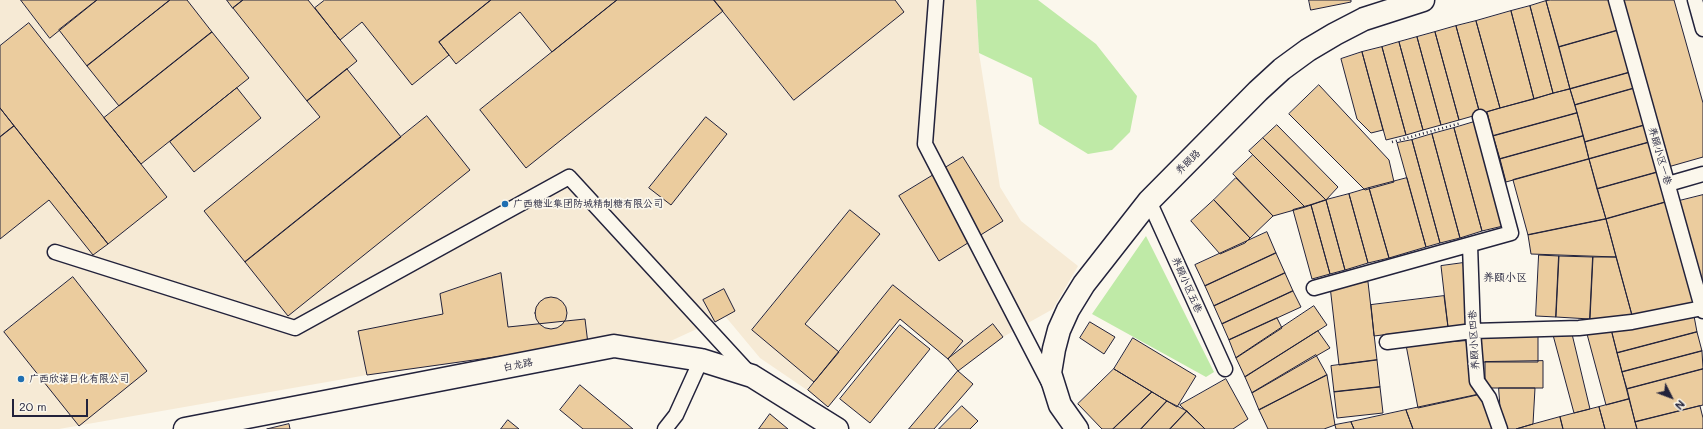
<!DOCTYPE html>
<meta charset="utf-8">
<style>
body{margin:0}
#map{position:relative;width:1703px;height:429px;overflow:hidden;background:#fbf7ec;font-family:Mali,sans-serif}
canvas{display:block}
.north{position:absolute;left:1651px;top:377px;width:40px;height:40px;-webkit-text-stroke:3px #fbf7ec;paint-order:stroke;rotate:132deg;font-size:11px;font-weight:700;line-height:16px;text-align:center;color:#22223b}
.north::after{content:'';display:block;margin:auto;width:14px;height:18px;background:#22223b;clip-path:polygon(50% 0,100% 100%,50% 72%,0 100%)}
.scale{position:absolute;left:12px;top:399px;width:76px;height:18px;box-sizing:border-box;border:2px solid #22223b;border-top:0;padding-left:5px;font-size:12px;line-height:14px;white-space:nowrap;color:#22223b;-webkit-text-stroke:3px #fbf7ec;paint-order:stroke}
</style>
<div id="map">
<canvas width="1703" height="429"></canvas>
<div class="north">N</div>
<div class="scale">20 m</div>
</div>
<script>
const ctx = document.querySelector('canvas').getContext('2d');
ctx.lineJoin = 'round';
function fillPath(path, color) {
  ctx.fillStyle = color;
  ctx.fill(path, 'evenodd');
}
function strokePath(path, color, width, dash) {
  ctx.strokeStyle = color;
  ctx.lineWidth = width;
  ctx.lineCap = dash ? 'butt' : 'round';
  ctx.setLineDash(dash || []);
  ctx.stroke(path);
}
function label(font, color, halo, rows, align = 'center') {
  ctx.font = font + ' Mali,"LXGW WenKai TC",sans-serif';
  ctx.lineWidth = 3.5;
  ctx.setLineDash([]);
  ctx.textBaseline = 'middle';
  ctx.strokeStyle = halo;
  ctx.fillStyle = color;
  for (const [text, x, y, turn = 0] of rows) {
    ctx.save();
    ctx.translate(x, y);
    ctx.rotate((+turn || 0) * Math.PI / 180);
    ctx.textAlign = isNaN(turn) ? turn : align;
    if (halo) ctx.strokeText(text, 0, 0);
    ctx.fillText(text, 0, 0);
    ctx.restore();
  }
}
fillPath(new Path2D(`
 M0 0H976L979 53 1000 187 1021 221 1078 266 1053 309 1003 337 958 371 948 359 900 320 828 407 807 390 760 358 725 316 662 345 588 344 367 375 59 429H0Z`), '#f6ead5');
fillPath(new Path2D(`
 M976 0H1038L1096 44 1137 96 1130 132 1112 150 1088 154 1039 124 1032 78 979 53Z
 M1146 236 1214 372 1206 377 1092 314Z`), '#bfeaa7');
const building = new Path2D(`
 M21 0H97L50 38Z
 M97 0H170L87 66 59 30Z
 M170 0H187L212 32 119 106 87 66Z
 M227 0H243L233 8Z
 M243 0H308L357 61 307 101 233 8Z
 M325 0H491L439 42 449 55 412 85 362 22 340 40 315 8Z
 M491 0H617L552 52 520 12 456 64 439 42Z
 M617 0H714L723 11 526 168 480 110Z
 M714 0H895L904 12 794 100Z
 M1309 0H1351V2L1311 10Z
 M1551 0H1611L1619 30 1559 47 1546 1Z
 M1621 0H1674L1703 103V157L1668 167Z
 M1546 1 1570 89 1553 93 1530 6Z
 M1530 6 1553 93 1534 99 1511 11Z
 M1511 11 1534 99 1500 108 1476 21Z
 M1476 21 1500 108 1480 114 1456 26Z
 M29 23 167 197 108 244 0 108V46Z
 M1456 26 1480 114 1459 120 1435 32Z
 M1619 30 1631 72 1570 89 1559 47Z
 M212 32 249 78 141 164 104 118Z
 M1435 32 1459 120 1441 125 1417 37Z
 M1417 37 1441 125 1423 130 1399 42Z
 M1399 42 1423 130 1406 135 1382 47Z
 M1382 47 1406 135 1386 140 1362 52Z
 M1362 52 1383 130 1371 133 1357 119 1341 59Z
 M347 69 401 137 245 262 204 211 320 117 307 101Z
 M1631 72 1635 88 1575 105 1570 89Z
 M1319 85 1389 160 1394 182 1365 190 1289 114Z
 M237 88 261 118 194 172 170 142Z
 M1635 88 1645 125 1585 142 1575 105Z
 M1570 89 1577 113 1493 136 1487 112Z
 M0 108 14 126 0 137Z
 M1577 113 1583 136 1500 159 1493 136Z
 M427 116 470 170 288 316 245 262Z
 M706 117 727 134 671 205 649 188Z
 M1474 122 1503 226 1482 231 1454 128Z
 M1277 125 1338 187 1326 200 1263 138Z
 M1645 125 1650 142 1589 159 1585 142Z
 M14 126 108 244 93 255 49 200 0 239V137Z
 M1454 128 1482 231 1460 238 1432 134Z
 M1432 134 1460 238 1440 243 1412 140Z
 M1583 136 1589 159 1506 182 1500 159Z
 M1263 138 1326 200 1305 207 1249 151Z
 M1412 140 1440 243 1426 247 1397 143Z
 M1650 142 1658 172 1597 189 1589 159Z
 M1253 155 1305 207 1273 216 1233 174Z
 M963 157 1003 221 939 261 899 196Z
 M1589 159 1606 219 1528 235 1513 180Z
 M1658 172 1666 202 1606 219 1597 189Z
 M1236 178 1273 216 1250 238 1214 200Z
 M1407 178 1426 247 1389 258 1369 188Z
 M1369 188 1389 258 1368 263 1349 194Z
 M1349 194 1368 263 1345 270 1326 200Z
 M1703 195V287L1679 201Z
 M1214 200 1250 238 1245 243 1220 254 1191 221Z
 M1326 200 1345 270 1330 274 1311 205Z
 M1666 202 1694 302 1633 319 1606 219Z
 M1311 205 1330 274 1312 279 1293 210Z
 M850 210 880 234 805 324 839 352 814 382 752 330Z
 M1606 219 1616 257 1531 254 1528 235Z
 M1267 232 1276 253 1205 286 1195 265Z
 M1276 253 1285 273 1214 306 1205 286Z
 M1539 255 1559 256 1556 317 1536 316Z
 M1559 256 1593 257 1590 319 1556 317Z
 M1593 257H1616L1633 319H1590Z
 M1463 263 1470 325 1448 327 1441 266Z
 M501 273 508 327 585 319 588 344 367 375 358 331 443 314 440 294Z
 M1285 273 1293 291 1222 324 1214 306Z
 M73 277 147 371 79 426 4 332Z
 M1368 282 1377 360 1339 365 1330 286Z
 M893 285 963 341 948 359 900 319 828 407 808 390Z
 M724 289 735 311 715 322 703 300Z
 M1293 291 1301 307 1229 340 1222 324Z
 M1444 296 1448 327 1374 336 1371 305Z
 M535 313a16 16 0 1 1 32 0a16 16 0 1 1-32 0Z
 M1314 306 1327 325 1245 377 1236 358Z
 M1694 316 1697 332 1617 353 1611 329Z
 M1277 318 1282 328 1236 358 1229 340Z
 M1090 322 1115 337 1104 354 1080 338Z
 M993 324 1003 337 958 371 948 359Z
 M900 325 930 349 870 423 840 399Z
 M1611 329 1629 399 1606 405 1587 334Z
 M1318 331 1330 348 1252 393 1245 377Z
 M1697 332 1702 351 1622 372 1617 353Z
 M1572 334 1590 409 1574 413 1553 335Z
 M1481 336H1538V362H1481Z
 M1133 338 1196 376 1177 407 1114 369Z
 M1466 341 1477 395 1418 408 1406 345Z
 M1702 351 1703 369 1627 389 1622 372Z
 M1316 355 1327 375 1259 410 1252 393Z
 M1377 360 1380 387 1334 392 1331 366Z
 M1543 361V388H1485V362Z
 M1114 369 1152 392 1113 429H1102L1078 404Z
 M1703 369V405L1635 422 1627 389Z
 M958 371 973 384 934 429H909Z
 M1327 375 1335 425 1324 429H1268L1259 410Z
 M1226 379 1248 419 1233 429H1205L1180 405Z
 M580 385 633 429H583L560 410Z
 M1380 387 1383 413 1337 418 1334 392Z
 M1499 388H1535L1533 424 1516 429H1502Z
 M1152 392 1167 401 1141 429H1113Z
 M1481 394 1492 429H1413L1406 410Z
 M1629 399 1637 429H1605L1599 407Z
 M1167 401 1187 411 1170 429H1141Z
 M962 406 978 421 970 429H939Z
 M1700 406 1703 418V429H1637L1635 422Z
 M1599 407 1605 429H1563L1560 417Z
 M1406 410 1413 429H1354L1351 422Z
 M1187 411 1205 429H1170Z
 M770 414 788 429H759Z
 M1560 417 1563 429H1516L1533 424Z
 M508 420 519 429H501Z
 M1351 422 1354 429H1336L1335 425Z
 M289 424 290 429H267Z`);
fillPath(building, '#ebcc9e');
strokePath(building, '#22223b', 1);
const service = new Path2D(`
 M936 0 925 144 1049 383
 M1616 0 1703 311
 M1695 0 1703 29
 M1668 184 1703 174
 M1149 201 1225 369
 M1470 245 1473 331 1477 381 1489 398 1500 429
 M55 252 295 328 569 177 749 373
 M1314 288 1511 233 1480 117
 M1387 342 1473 331 1579 328 1632 322 1702 308
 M665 429 676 415 701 360`);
const minor = new Path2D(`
 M1077 429 1060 405 1050 373 1054 349 1059 330 1068 310 1084 284 1149 201 1258 91 1282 69 1308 50 1335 34 1364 19 1423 0`);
const tertiary = new Path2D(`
 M185 429 614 346 701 360 752 376 837 429`);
strokePath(service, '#22223b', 17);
strokePath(minor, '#22223b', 25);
strokePath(tertiary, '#22223b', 25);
strokePath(new Path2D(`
 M1392 142 1461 123`), '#22223b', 2.5, [1, 3]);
strokePath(service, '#fbf7ec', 14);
strokePath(minor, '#fbf7ec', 22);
strokePath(tertiary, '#fbf7ec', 22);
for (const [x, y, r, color] of [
 [505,204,4,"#1f6fb2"],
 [21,379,4,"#1f6fb2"]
]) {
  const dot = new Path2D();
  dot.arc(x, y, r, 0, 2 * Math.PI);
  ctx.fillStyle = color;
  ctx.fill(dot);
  strokePath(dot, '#fbf7ec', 1.5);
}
label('10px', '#22223b', '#fbf7ec', [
 ["养颐小区一巷",1660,156,74],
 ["养颐路",1188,162,-45],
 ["养颐小区五巷",1187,285,66],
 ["养颐小区四巷",1474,340,-93],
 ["白龙路",518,365,-11]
]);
label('10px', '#22223b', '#fbf7ec', [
 ["广西糖业集团防城精制糖有限公司",513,204],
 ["广西欣诺日化有限公司",29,379]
], 'left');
label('11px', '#22223b', '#fbf7ec', [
 ["养颐小区",1505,278]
]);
</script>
